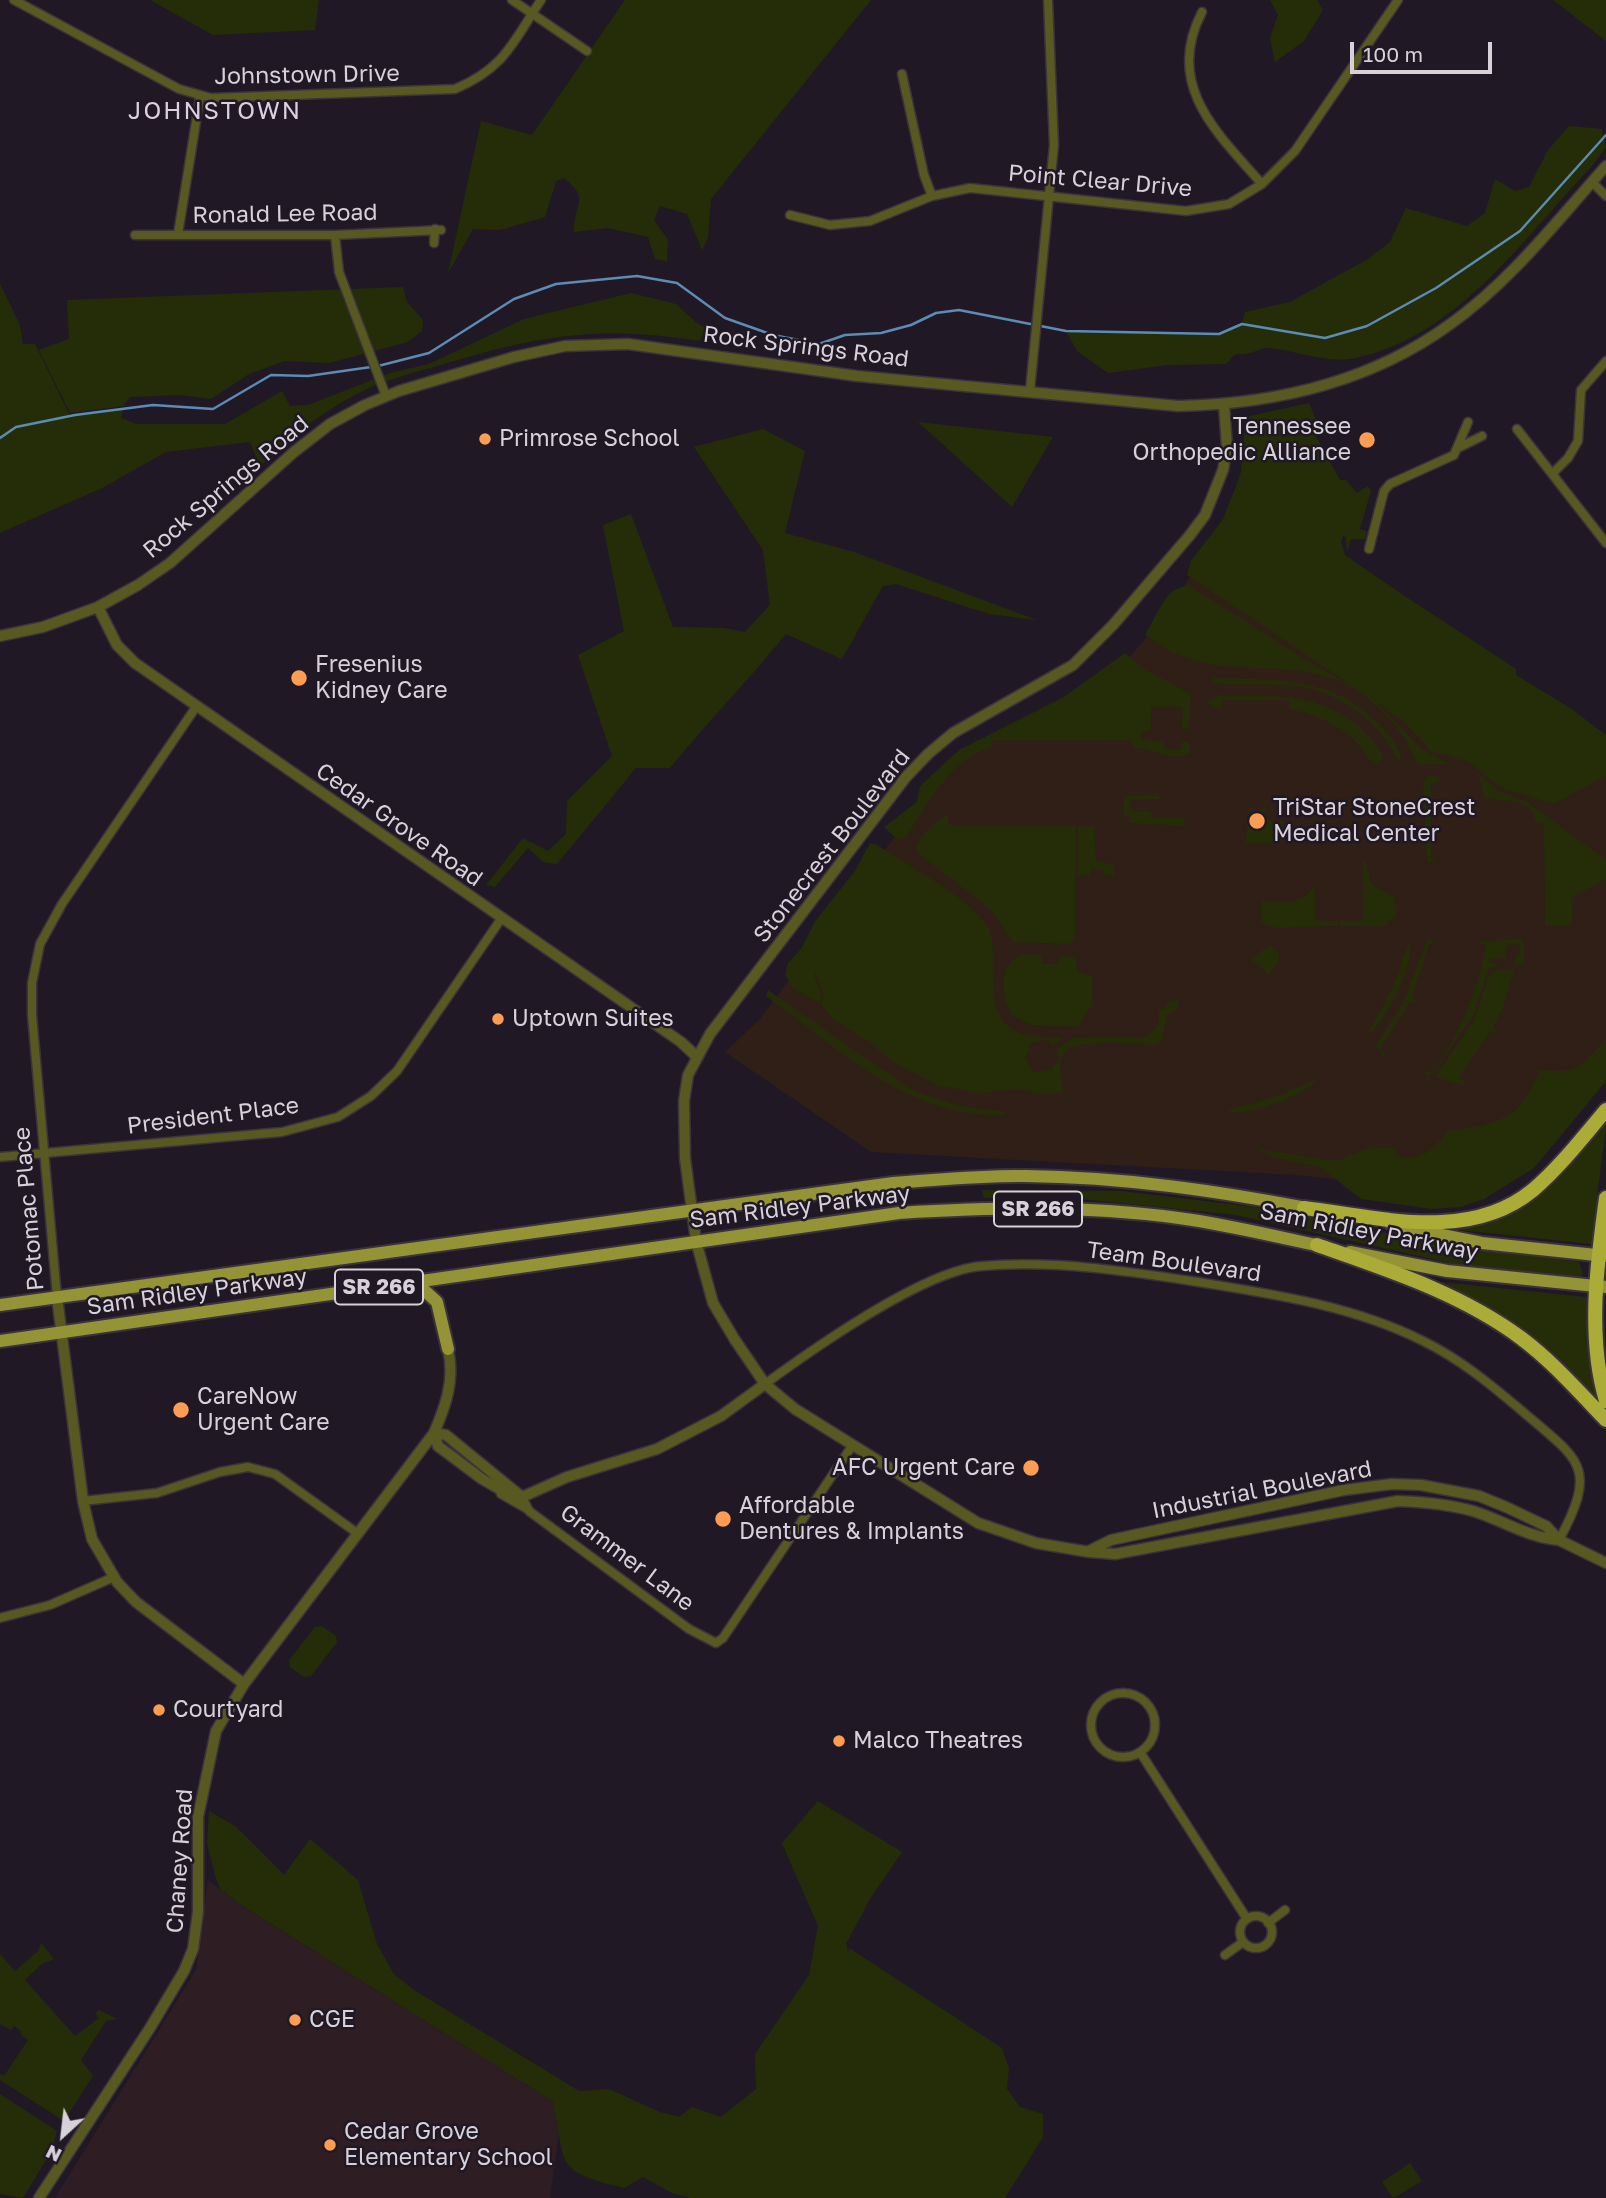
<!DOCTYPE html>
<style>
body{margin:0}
#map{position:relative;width:1606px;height:2198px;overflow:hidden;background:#201925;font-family:"Golos Text",sans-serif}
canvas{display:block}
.north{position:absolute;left:28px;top:2100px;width:70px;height:70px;-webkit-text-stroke:5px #201925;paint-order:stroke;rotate:207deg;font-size:19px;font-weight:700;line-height:28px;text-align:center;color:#d7d1da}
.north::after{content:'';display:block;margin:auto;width:24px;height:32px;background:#d7d1da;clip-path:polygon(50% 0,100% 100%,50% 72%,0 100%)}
.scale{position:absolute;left:1350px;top:42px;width:142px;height:32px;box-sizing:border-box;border:4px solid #d7d1da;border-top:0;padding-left:9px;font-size:21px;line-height:24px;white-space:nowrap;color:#d7d1da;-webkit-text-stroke:5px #201925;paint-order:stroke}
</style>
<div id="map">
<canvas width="1606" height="2198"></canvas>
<div class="north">N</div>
<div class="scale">100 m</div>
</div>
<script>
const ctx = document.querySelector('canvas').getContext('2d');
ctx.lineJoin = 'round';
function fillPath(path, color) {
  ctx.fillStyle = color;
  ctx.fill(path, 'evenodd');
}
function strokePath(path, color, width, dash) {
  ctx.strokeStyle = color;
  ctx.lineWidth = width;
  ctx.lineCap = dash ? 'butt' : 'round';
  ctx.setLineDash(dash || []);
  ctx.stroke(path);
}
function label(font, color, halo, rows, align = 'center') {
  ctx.font = font + ' "Golos Text",sans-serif';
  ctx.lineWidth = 5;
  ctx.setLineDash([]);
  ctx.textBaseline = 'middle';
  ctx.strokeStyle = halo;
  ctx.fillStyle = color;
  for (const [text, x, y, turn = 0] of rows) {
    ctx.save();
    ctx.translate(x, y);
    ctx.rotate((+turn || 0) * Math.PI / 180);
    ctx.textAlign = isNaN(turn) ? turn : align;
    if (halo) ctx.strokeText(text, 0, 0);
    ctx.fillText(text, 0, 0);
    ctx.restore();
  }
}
fillPath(new Path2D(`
 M208 1880 236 1902 552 2101 559 2132 550 2198H55L196 1970Z`), '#2f1d24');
fillPath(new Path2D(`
 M1202 559 1606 758V1059L1448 1190 1297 1175 871 1152 725 1052 760 1019 942 773 985 741 1119 669 1160 622Z`), '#2f1f16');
fillPath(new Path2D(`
 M150 0H319L315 30 213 35Z
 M625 0H871L711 199 708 238 702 250 687 214 660 206 654 220 668 240 667 261 655 259 648 237 608 228 574 232C574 202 591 200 564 178L556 181 545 217 500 230 473 229 448 273 481 121 532 135Z
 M1270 0H1317L1323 10 1304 41 1275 62 1270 38 1278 15Z
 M1553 0H1606V41Z
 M1569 126 1602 129 1606 147 1592 166C1524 237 1458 337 1355 358 1328 364 1297 351 1270 348 1259 347 1252 356 1235 354L1226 364 1168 365 1108 373 1077 351 1066 331 1219 334 1242 324 1245 312 1290 302 1368 259 1390 242 1406 208 1467 226 1485 213 1495 179 1515 191 1529 187 1548 150Z
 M0 284 20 325 23 344H35L70 416 123 409 121 418 136 424H225L282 391 290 406 308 405 390 373 429 364 524 319 631 293 676 304 698 324 706 327 700 341C605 326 545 334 454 361 432 368 409 373 387 381 339 398 297 431 260 466L250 442 166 452 102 488 0 533Z
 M403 287 407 302 423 320 422 331 408 342 329 363 285 361 249 374 211 399 180 395 130 397 123 406 70 413 39 350 69 339 67 300Z
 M1309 403 1318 425 1312 429 1340 480H1346L1357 493 1368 486 1371 491 1360 529 1367 531 1365 539H1351L1347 552 1346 537 1343 536 1341 542 1345 555C1401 595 1459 631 1516 669V675L1570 708 1606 735V776L1554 804 1502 788 1469 762 1431 751 1403 721 1375 701 1421 749 1450 764H1418C1413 757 1410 748 1406 740 1395 724 1381 709 1366 697 1293 642 1218 695 1145 634 1158 617 1164 585 1190 586L1309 662 1360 691 1187 575 1191 561 1223 519 1236 486 1241 472 1245 420 1250 416Z
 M918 422 1053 437 1012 507Z
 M763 429 805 451 785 533 854 552 1037 620 989 614 896 584 883 586 842 659 786 634C749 680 707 722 670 768H636L557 864 543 862 528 848 495 887 486 885 523 838 548 851 566 834 567 801 612 756 578 655 624 631 603 525 631 514 673 627 724 628 745 632 770 605 763 550 694 447Z
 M1125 653 1141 667 1191 694 1189 729 1185 730 1182 727 1183 707H1151V730L1142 732V740L1163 741 1165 749 1182 750V742H1189L1190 754C1171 762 1154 748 1134 748L1131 740H993L991 748C952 756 927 807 906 837L897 839 884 827 917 802 920 786 959 750 1064 697Z
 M1214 678C1277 680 1337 676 1383 728 1391 737 1400 748 1402 760L1397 759C1379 720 1337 691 1295 686 1268 683 1241 686 1214 683L1210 680Z
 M1219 695C1274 696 1330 691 1370 738 1376 745 1383 751 1382 761L1377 764C1368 761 1364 751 1358 744 1339 724 1315 714 1289 709V700H1223L1221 709 1212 708 1208 701Z
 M1478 773 1496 789 1529 803 1606 860V879L1572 898V925H1545L1544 824 1536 823C1529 794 1507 804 1484 798Z
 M1429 775 1441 778 1439 782 1431 783V859L1441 861 1427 862 1423 781Z
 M1154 791 1162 799 1131 800V811L1151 812V817H1184L1185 826 1129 823V816L1124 815V796H1154Z
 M1263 806 1266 808 1263 814 1275 825 1281 820 1285 823 1277 826V843H1246L1248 814 1261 813Z
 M947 815 949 825 1075 826V937L1070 944 1013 942 990 909 918 853 916 846C924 833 933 821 947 815Z
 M1094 826 1096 861 1114 864V875H1104V870L1091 869 1090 875H1078V827Z
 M870 843 877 845C905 864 968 897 986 924 993 934 993 948 993 960 992 1021 1000 1038 1064 1038L1053 1045 1047 1040 1032 1042 1025 1058 1034 1072 1051 1070 1059 1059 1057 1049 1072 1038 1146 1037 1159 1024V1010L1164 1009 1170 1000 1178 1001V1007L1166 1016 1163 1039 1157 1044C1139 1044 1074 1038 1064 1053 1057 1064 1063 1081 1063 1092L1047 1095 1018 1089 980 1093 939 1086 893 1062 867 1040 836 1021 821 1005 824 994 815 972C812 981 825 991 820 1004L793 988 785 974 788 963 801 949 816 920 855 871Z
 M1363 861H1366L1371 884 1394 896 1397 915 1385 926H1340V921H1363Z
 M1315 885V921H1338V926L1275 928 1261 923 1262 901C1283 902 1302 905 1315 885Z
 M1520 939 1524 944V964L1514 965 1515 956 1522 953 1518 943 1507 946 1505 957 1489 959 1491 963 1504 965 1489 968 1474 1014 1433 1074 1425 1075 1424 1070 1432 1073C1460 1034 1477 993 1486 946L1477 942Z
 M1410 940C1416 960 1385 1027 1367 1035L1392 989Z
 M1427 940 1438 942 1429 944 1412 998 1419 1004 1410 1002 1380 1049 1386 1055 1383 1057 1376 1045 1405 999Z
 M1270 945 1279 952V961L1268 974 1250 959Z
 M1020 955H1041L1043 964 1058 963 1059 956 1075 957 1078 971 1092 976V1005L1079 1026 1032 1025 1013 1016C1000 998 998 966 1020 955Z
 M1497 969 1522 970 1514 971 1503 1008 1493 1027 1500 1034 1491 1031 1458 1078 1464 1081 1463 1085 1435 1077 1474 1021 1488 978Z
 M768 990 912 1090 959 1106 1007 1112C999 1116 990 1115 981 1114 898 1109 830 1042 766 996Z
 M1606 1039V1081L1534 1168 1484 1199 1460 1207 1431 1209 1361 1199 1320 1167 1272 1157 1256 1149 1337 1161 1370 1147 1393 1148 1402 1158C1425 1159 1435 1148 1447 1131 1494 1124 1523 1121 1539 1070 1579 1074 1580 1067 1606 1039Z
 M1317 1079C1308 1095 1242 1118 1226 1111L1277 1096Z
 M1603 1120 1606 1127 1591 1244 1461 1230V1224L1501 1211Z
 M982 1190 1121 1191 1255 1207 1421 1240 1579 1262 1583 1274 1577 1278 1565 1277 1459 1265 1236 1215 1062 1197 984 1198Z
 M1440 1282 1586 1297 1590 1361 1597 1400 1511 1325Z
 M322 1626 336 1636 337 1642 311 1676 304 1677 290 1667 289 1660 315 1627Z
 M818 1801 902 1852 870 1899 846 1944 848 1952 849 1948 1002 2048 1009 2068 1007 2089 1020 2107 1043 2114V2137L1005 2198H691L672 2193 643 2177 624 2188C551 2170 568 2166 552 2101L238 1903 220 1889 215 1875 207 1843 209 1811 235 1826 284 1875 310 1839 358 1880 377 1944 394 1974 414 1990 579 2091 609 2089 660 2112 679 2117 692 2107 721 2117 756 2089 755 2054 809 1975 818 1926 782 1843Z
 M41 1943 54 1959 42 1964 25 1980 75 2036 99 2018 95 2013 99 2010 117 2019 106 2021 81 2060 93 2076 64 2121 0 2080V2074L4 2076 28 2040 22 2036 20 2030 14 2026 11 2030 0 2024V1954L15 1971 38 1951Z
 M0 2094 57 2131 52 2150 23 2198 0 2194Z
 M1410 2163 1422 2181 1393 2198 1382 2182Z`), '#242d08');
strokePath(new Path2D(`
 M378 366 429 353 514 299 556 284 637 276 677 283 725 318 773 335 819 344 845 335 881 333 911 325 936 313 959 310 1066 331 1219 334 1242 324 1325 338 1367 326 1436 288 1520 231 1606 135
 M0 438 16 427 75 415 153 405 213 409 271 375 308 376 371 367`), '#5c8bb4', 2.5);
const minor = new Path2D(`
 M14 0 179 89 211 98 455 89C505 68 513 42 541 0
 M512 0 587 51
 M1202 12C1164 85 1217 133 1262 184
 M902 74 924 175 932 196
 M1592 182 1606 196
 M790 215 830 225 870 221 932 196 970 188 1186 211 1229 204 1262 184 1295 151 1398 0
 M178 234 200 97
 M135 235H335L441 230
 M335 235 339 272 386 396
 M434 243 435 229
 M1030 390 1054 145 1048 0
 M1517 429 1606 543
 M1460 447 1482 436
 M1552 474 1568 458 1578 441 1581 390 1606 361
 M1369 549 1384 491 1390 484 1454 455 1468 422
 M0 1157 282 1132 338 1117 371 1096 397 1071 501 919
 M57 1297 32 1015V983L40 944 62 904 196 707
 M765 1384C813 1349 925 1270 982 1266 1053 1260 1127 1271 1198 1282 1273 1294 1354 1306 1423 1341 1460 1359 1490 1384 1522 1411 1579 1460 1599 1466 1559 1540
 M501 1494 529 1510
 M522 1497 529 1511 689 1629 716 1643 723 1638 852 1446
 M83 1501 157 1493 220 1472 248 1467 275 1474 357 1533
 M0 1618 50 1605 114 1577
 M1091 1725a32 32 0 1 1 64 0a32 32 0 1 1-64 0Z
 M1140 1752 1247 1919
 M1240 1932a16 16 0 1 1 32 0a16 16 0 1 1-32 0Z
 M1268 1923 1285 1910
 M1225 1955 1243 1942`);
const tertiary = new Path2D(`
 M1224 405 1227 447 1223 470 1205 515 1190 535 1113 625 1073 665 953 733 928 754 906 777 710 1034 688 1075 684 1101 685 1158 696 1241 713 1303 735 1340 765 1384 795 1409 978 1523 1036 1543 1089 1552 1115 1554 1398 1501C1423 1502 1448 1504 1473 1511 1502 1520 1529 1538 1559 1540
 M98 607 117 645 135 663 681 1042 697 1057
 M0 636 43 627 98 607 138 585 170 563 294 452 330 424 365 405 399 391 514 357 565 346 628 344 857 376 1178 406C1275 404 1369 383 1449 325 1509 283 1557 221 1606 166
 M57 1297 83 1501 92 1539 117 1582 136 1602 244 1684
 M434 1433 438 1446 482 1479 506 1493 522 1497 567 1477 657 1449 721 1416 765 1384
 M434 1433 446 1435 522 1497
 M1089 1551 1111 1540 1344 1490 1392 1484 1421 1485 1479 1496 1506 1507 1546 1526 1559 1540 1606 1563
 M39 2198 150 2028 184 1971 193 1949 198 1912V1817L216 1731 244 1684 434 1433C446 1405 455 1380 448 1349`);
const primary = new Path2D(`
 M1392 1225 1482 1243 1606 1256
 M1350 1252 1447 1271 1606 1287
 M407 1290H424L437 1302 448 1349
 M0 1305 893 1183C937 1180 982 1175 1026 1176 1123 1177 1218 1191 1312 1209
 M0 1341 899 1213C999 1207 1100 1205 1199 1221 1241 1228 1283 1238 1325 1247`);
const motorway = new Path2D(`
 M1606 1198C1597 1263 1587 1337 1606 1401
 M1304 1208C1378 1217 1469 1243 1533 1190 1560 1167 1583 1137 1606 1110
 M1317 1245C1388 1270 1460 1293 1521 1338 1553 1362 1579 1392 1606 1420`);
strokePath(minor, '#3a333e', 11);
strokePath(tertiary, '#3a333e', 13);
strokePath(primary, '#3a333e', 16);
strokePath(motorway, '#3a333e', 18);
strokePath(minor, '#585821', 8);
strokePath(tertiary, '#585821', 10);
strokePath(primary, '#949436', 12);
strokePath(motorway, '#abab37', 14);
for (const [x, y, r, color] of [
 [485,439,7,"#fd9d54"],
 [1367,440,9,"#fd9d54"],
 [299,678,9,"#fd9d54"],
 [1257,821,9,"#fd9d54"],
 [498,1019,7,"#fd9d54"],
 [181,1410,9,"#fd9d54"],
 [1031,1468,9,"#fd9d54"],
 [723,1519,9,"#fd9d54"],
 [159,1710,7,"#fd9d54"],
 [839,1741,7,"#fd9d54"],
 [295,2020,7,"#fd9d54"],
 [330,2145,7,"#fd9d54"]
]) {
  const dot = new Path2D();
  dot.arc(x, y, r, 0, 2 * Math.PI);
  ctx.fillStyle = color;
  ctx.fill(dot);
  strokePath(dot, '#201925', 2.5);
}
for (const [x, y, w] of [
 [1038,1209,88],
 [379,1287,88]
]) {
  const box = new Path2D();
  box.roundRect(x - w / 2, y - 17.5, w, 35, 5);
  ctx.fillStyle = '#201925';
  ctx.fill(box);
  strokePath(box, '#d7d1da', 2);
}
label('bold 21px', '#d7d1da', null, [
 ["SR 266",1038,1209],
 ["SR 266",379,1287]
]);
label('23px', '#d7d1da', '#201925', [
 ["Johnstown Drive",307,75,-1],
 ["Point Clear Drive",1100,181,5],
 ["Ronald Lee Road",285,214,-1],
 ["Rock Springs Road",806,347,7],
 ["Rock Springs Road",226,487,-40],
 ["Cedar Grove Road",399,825,35],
 ["Stonecrest Boulevard",832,846,-52],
 ["President Place",213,1116,-7],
 ["Sam Ridley Parkway",800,1207,-7],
 ["Potomac Place",29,1209,-95],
 ["Sam Ridley Parkway",1369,1232,11],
 ["Team Boulevard",1174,1262,8],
 ["Sam Ridley Parkway",197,1292,-8],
 ["Industrial Boulevard",1262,1490,-11],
 ["Grammer Lane",627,1558,37],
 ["Chaney Road",180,1861,-86]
]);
label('23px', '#d7d1da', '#201925', [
 ["Tennessee",1351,427,"right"],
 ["Orthopedic Alliance",1351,453,"right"],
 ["Primrose School",499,439],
 ["Fresenius",315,665],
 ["Kidney Care",315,691],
 ["TriStar StoneCrest",1273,808],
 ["Medical Center",1273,834],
 ["Uptown Suites",512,1019],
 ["CareNow",197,1397],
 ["Urgent Care",197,1423],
 ["AFC Urgent Care",1015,1468,"right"],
 ["Affordable",739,1506],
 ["Dentures & Implants",739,1532],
 ["Courtyard",173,1710],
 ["Malco Theatres",853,1741],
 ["CGE",309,2020],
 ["Cedar Grove",344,2132],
 ["Elementary School",344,2158]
], 'left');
ctx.letterSpacing = '2px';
label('24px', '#dbd0e2', '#201925', [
 ["JOHNSTOWN",215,111]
]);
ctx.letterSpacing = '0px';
</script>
